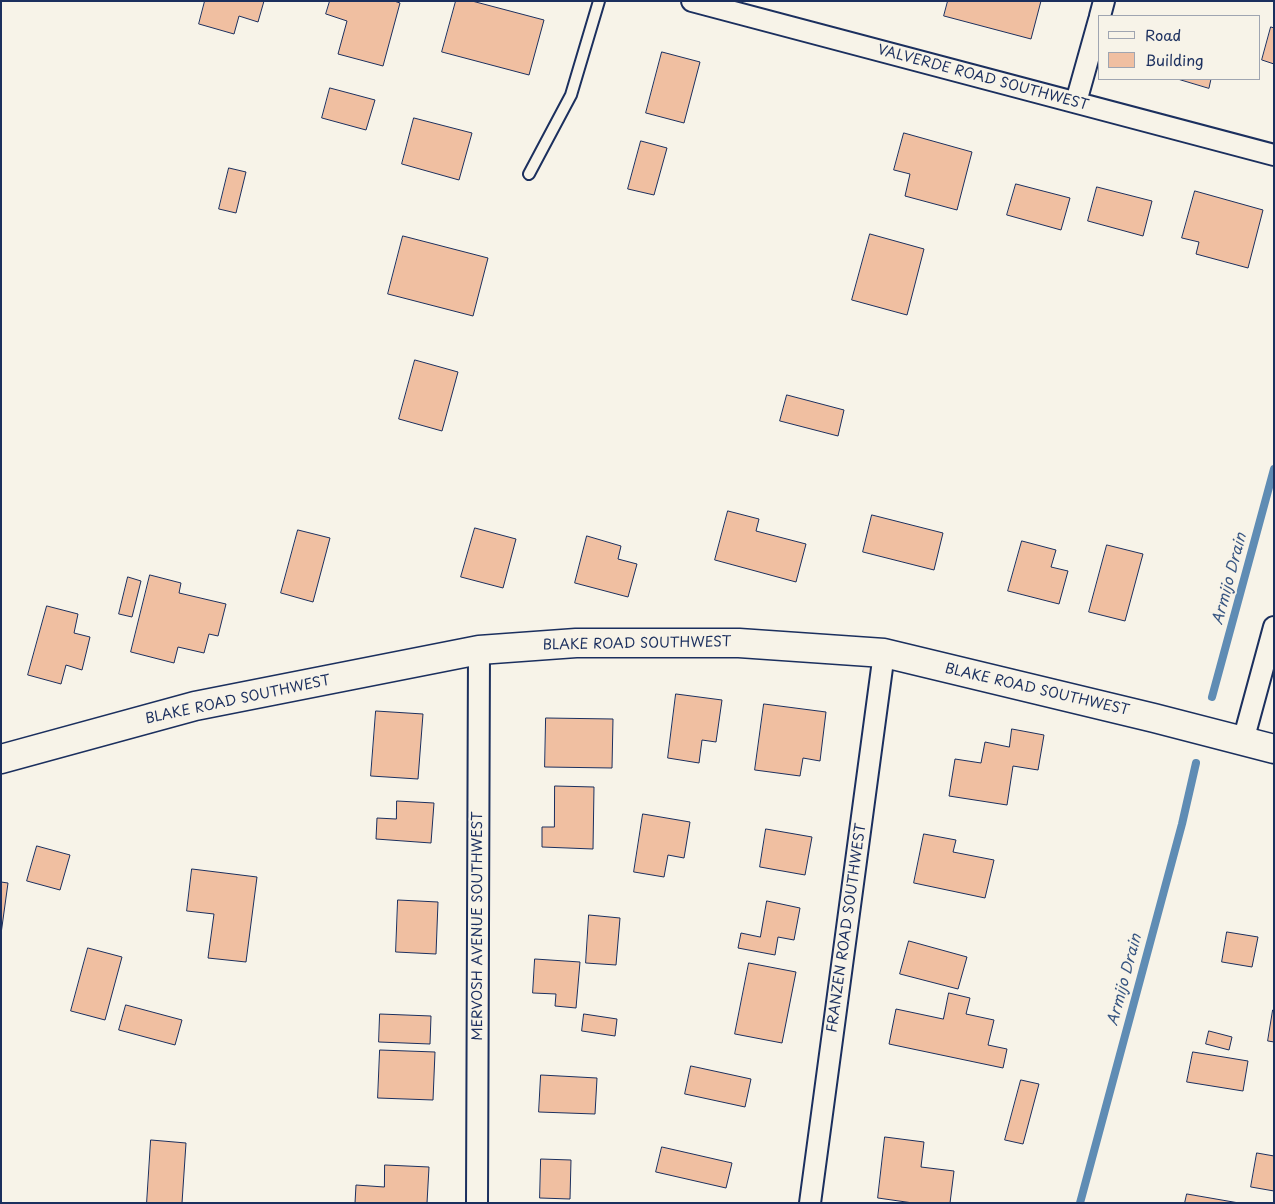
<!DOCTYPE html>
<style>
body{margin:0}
#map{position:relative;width:1275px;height:1204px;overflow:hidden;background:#f7f3e8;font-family:"Playpen Sans",sans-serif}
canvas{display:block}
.frame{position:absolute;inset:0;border:2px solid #1b2f5e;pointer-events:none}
.legend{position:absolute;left:1098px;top:15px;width:162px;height:65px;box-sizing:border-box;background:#f7f3e8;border:1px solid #9fa5b1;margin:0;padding:6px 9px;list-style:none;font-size:15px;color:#1b2f5e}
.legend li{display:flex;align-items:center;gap:10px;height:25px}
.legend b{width:25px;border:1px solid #9fa5b1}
</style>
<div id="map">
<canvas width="1275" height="1204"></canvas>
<div class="frame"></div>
<ul class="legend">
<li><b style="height:6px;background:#f7f3e8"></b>Road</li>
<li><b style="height:14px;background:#f0bfa1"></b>Building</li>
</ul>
</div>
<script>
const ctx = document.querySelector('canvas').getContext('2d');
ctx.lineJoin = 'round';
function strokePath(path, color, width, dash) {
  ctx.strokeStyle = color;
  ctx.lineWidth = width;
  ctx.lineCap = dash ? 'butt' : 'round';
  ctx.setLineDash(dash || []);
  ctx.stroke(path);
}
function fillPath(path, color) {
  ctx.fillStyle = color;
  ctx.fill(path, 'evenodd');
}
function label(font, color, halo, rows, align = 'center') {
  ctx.font = font + ' "Playpen Sans",sans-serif';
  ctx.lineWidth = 4;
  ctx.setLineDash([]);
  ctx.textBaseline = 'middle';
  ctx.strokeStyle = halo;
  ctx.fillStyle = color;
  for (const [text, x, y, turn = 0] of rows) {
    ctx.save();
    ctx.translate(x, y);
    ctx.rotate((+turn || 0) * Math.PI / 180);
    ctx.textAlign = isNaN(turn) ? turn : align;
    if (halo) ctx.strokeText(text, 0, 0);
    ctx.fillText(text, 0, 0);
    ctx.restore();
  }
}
strokePath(new Path2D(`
 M1212 697 1274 469
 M1080 1203 1182 824 1196 763`), '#5f8cb4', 8);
const building = new Path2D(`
 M205 1H264L258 22 239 16 234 34 199 24Z
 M330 1H394L400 3 383 66 338 54 347 21 326 14Z
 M456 1H472L544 20 529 75 442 52Z
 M948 1H1041L1031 39 944 16Z
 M1271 27 1274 28V64L1262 60Z
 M662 52 700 62 684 123 646 113Z
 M1178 79H1211L1209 88Z
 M330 88 375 100 366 130 322 118Z
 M414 118 472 133 459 180 402 164Z
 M904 133 972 152 957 210 905 196 910 174 894 170Z
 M641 141 667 148 654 195 628 189Z
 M229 168 246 172 236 213 219 209Z
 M1016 184 1070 198 1061 230 1007 215Z
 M1097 187 1152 201 1143 236 1088 221Z
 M1195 191 1263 210 1248 268 1196 254 1199 242 1182 238Z
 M870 234 924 249 907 315 852 300Z
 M403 236 488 258 473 316 388 294Z
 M415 360 458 372 442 431 399 419Z
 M787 395 844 410 838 436 780 421Z
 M728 511 759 519 756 531 806 544 796 582 715 560Z
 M872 515 943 533 934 570 863 552Z
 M475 528 516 539 503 588 461 577Z
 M298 530 330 538 313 602 281 593Z
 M587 536 621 546 618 559 637 564 628 597 575 583Z
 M1022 541 1056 550 1051 567 1068 571 1059 604 1008 591Z
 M1107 545 1143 554 1125 621 1089 612Z
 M150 575 181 583 179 593 226 604 218 636 209 634 204 653 178 647 174 663 131 652Z
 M128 577 141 581 132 617 119 614Z
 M47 606 78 614 74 633 90 637 82 670 66 665 61 684 28 675Z
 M676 694 722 700 716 742 702 740 699 763 668 758Z
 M764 704 826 712 820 761 803 758 800 776 755 770Z
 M376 711 423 714 418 779 371 776Z
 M546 718 613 719 612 768 545 767Z
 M1012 729 1044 735 1038 770 1013 766 1007 805 949 796 955 759 981 763 985 742 1009 747Z
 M555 786 594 787 593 849 542 847V827H554Z
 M397 801 434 803 431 843 376 839 377 818 396 819Z
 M643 814 690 822 684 858 668 855 664 877 634 872Z
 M766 829 812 837 805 875 760 867Z
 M924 834 956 840 953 852 994 860 985 898 914 883Z
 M37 846 70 855 60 890 27 881Z
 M192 869 257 877 246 962 208 958 214 914 187 911Z
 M1 882 8 883 1 934Z
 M398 900 438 902 436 954 396 952Z
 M767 901 800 908 794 940 778 937 775 955 738 948 741 933 760 937Z
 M589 915 620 918 616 965 586 963Z
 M1227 932 1258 937 1252 967 1222 962Z
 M909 941 967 957 958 989 900 974Z
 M88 948 122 957 105 1020 71 1011Z
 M535 959 580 962 576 1008 555 1006 556 994 533 993Z
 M749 963 796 972 782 1043 735 1034Z
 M949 993 970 998 966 1014 994 1020 988 1045 1007 1049 1003 1068 889 1044 896 1009 943 1019Z
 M126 1005 182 1020 175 1045 119 1030Z
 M1273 1010H1274V1042L1268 1041Z
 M380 1014 431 1016 430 1044 379 1042Z
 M584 1014 617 1019 615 1036 582 1031Z
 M1209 1031 1232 1037 1229 1050 1206 1044Z
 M380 1050 435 1052 433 1100 378 1098Z
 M1193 1052 1248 1061 1243 1091 1187 1082Z
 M691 1066 751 1079 745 1107 685 1094Z
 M541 1075 597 1078 595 1114 539 1112Z
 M1021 1080 1039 1084 1023 1144 1005 1140Z
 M885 1137 924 1142 921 1167 954 1171 950 1203H913L878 1198Z
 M151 1140 186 1143 182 1203H147Z
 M662 1147 732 1163 726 1188 656 1172Z
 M1257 1153 1274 1156V1191L1251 1187Z
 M541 1159 571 1160 570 1199 540 1198Z
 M385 1165 429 1167 427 1203H355L356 1185 384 1187Z
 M1187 1194 1239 1203H1185Z`);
fillPath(building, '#f0bfa1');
strokePath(building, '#1b2f5e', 1);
const lane = new Path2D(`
 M529 174 571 95 599 1`);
const street = new Path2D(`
 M692 1 1274 155
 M1100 16 1104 1
 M1076 102 1099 20
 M1243 741 1274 627
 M477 1203 479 650
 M810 1203 884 653`);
const secondary = new Path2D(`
 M1 759 195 706 479 650 576 643H739L884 653 1154 718 1274 749`);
strokePath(lane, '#1b2f5e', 14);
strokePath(street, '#1b2f5e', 24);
strokePath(secondary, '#1b2f5e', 31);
strokePath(lane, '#f7f3e8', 10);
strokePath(street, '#f7f3e8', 20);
strokePath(secondary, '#f7f3e8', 28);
label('14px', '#1b2f5e', '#f7f3e8', [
 ["VALVERDE ROAD SOUTHWEST",983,78,15],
 ["BLAKE ROAD SOUTHWEST",637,644,-1],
 ["BLAKE ROAD SOUTHWEST",1037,690,13],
 ["BLAKE ROAD SOUTHWEST",238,700,-12],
 ["MERVOSH AVENUE SOUTHWEST",478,926,-90],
 ["FRANZEN ROAD SOUTHWEST",847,928,-82]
]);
label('italic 15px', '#385682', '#f7f3e8', [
 ["Armijo Drain",1230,579,-75],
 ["Armijo Drain",1125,980,-75]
]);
</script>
